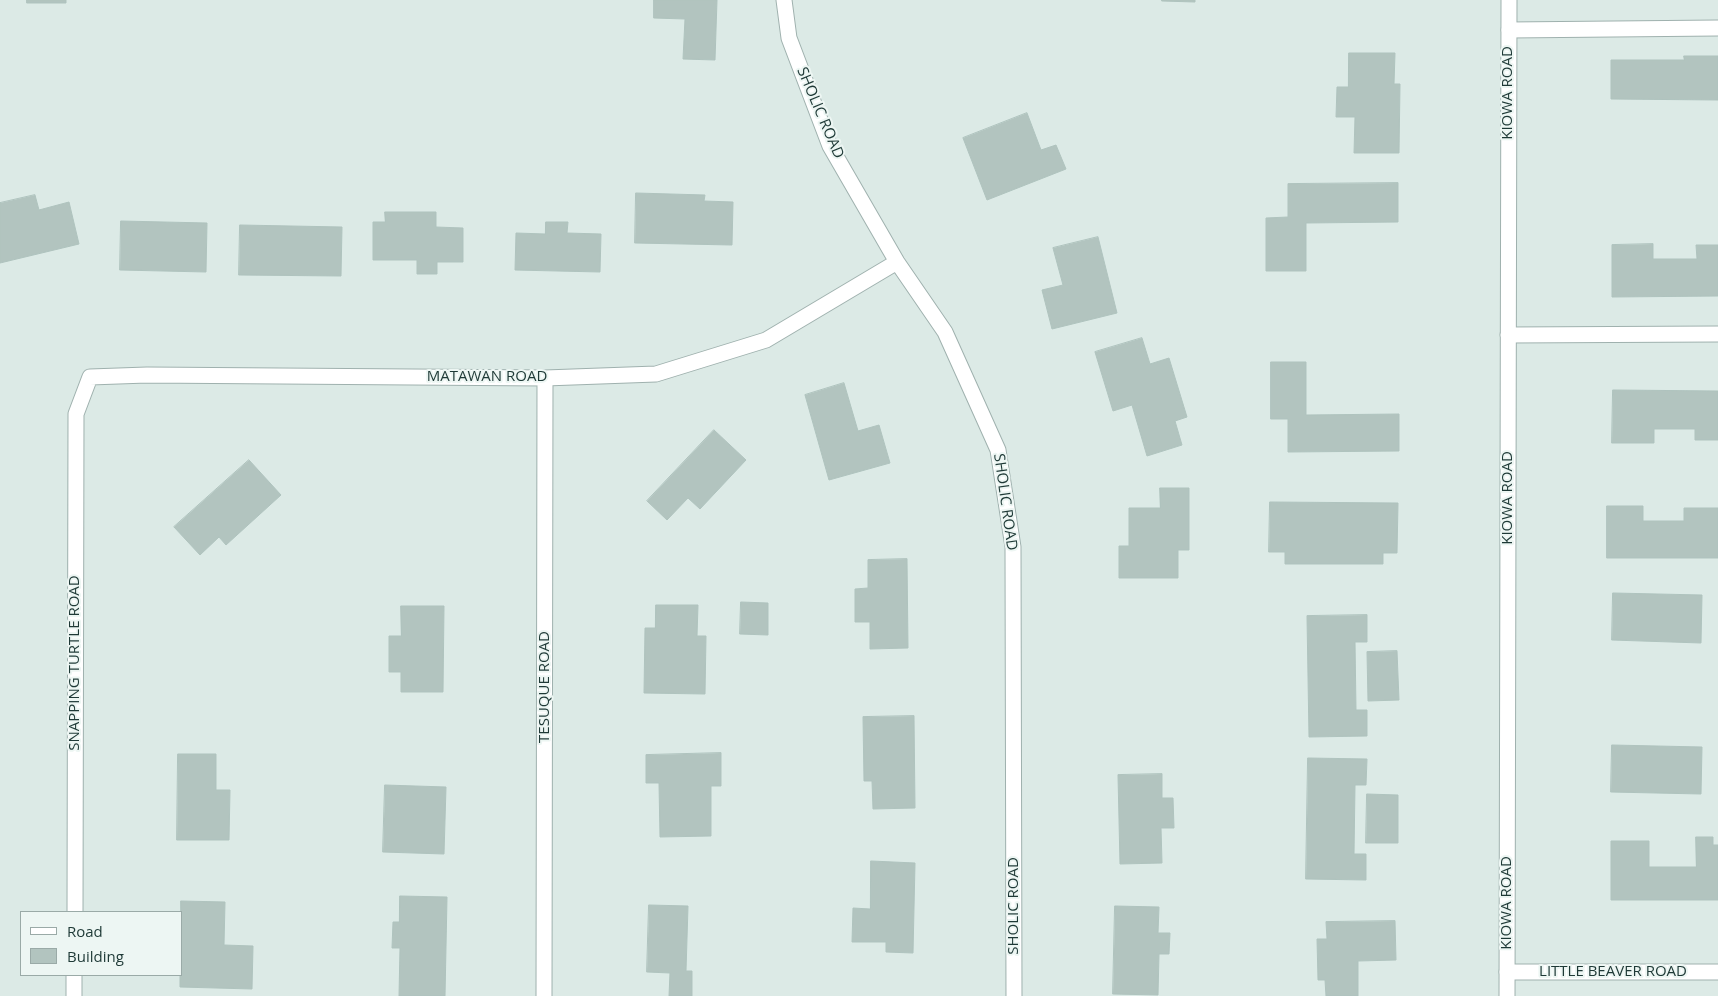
<!DOCTYPE html>
<style>
body{margin:0}
#map{position:relative;width:1718px;height:996px;overflow:hidden;background:#dceae6;font-family:"Open Sans",sans-serif}
canvas{display:block}
.legend{position:absolute;left:20px;top:911px;width:162px;height:65px;box-sizing:border-box;background:#edf6f3;border:1px solid #9aaaa7;margin:0;padding:6px 9px;list-style:none;font-size:15px;color:#1e3936}
.legend li{display:flex;align-items:center;gap:10px;height:25px}
.legend b{width:25px;border:1px solid #9aaaa7}
</style>
<div id="map">
<canvas width="1718" height="996"></canvas>
<ul class="legend">
<li><b style="height:6px;background:#fff"></b>Road</li>
<li><b style="height:14px;background:#b2c4bf"></b>Building</li>
</ul>
</div>
<script>
const ctx = document.querySelector('canvas').getContext('2d');
ctx.lineJoin = 'round';
function fillPath(path, color) {
  ctx.fillStyle = color;
  ctx.fill(path, 'evenodd');
}
function strokePath(path, color, width, dash) {
  ctx.strokeStyle = color;
  ctx.lineWidth = width;
  ctx.lineCap = dash ? 'butt' : 'round';
  ctx.setLineDash(dash || []);
  ctx.stroke(path);
}
function label(font, color, halo, rows, align = 'center') {
  ctx.font = font + ' "Open Sans",sans-serif';
  ctx.lineWidth = 4;
  ctx.setLineDash([]);
  ctx.textBaseline = 'middle';
  ctx.strokeStyle = halo;
  ctx.fillStyle = color;
  for (const [text, x, y, turn = 0] of rows) {
    ctx.save();
    ctx.translate(x, y);
    ctx.rotate((+turn || 0) * Math.PI / 180);
    ctx.textAlign = isNaN(turn) ? turn : align;
    if (halo) ctx.strokeText(text, 0, 0);
    ctx.fillText(text, 0, 0);
    ctx.restore();
  }
}
const building = new Path2D(`
 M27 0H66V3H27Z
 M654 0H717L715 60 683 59 685 19 654 18Z
 M1162 0H1195V2L1162 1Z
 M1349 53H1395L1394 84H1400L1399 153H1354L1355 117H1336L1337 87H1348Z
 M1684 56H1718V100L1611 99V60H1684Z
 M1027 113 1041 150 1056 145 1066 169 987 200 963 138Z
 M1398 183V222L1306 223V271H1266V218L1288 217V184Z
 M636 193 705 195 704 201 733 202 732 245 635 243Z
 M35 195 39 210 69 202 79 244 0 263V203Z
 M385 212H436V227L463 228V262H437V274H417V260H373V222H385Z
 M121 221 207 223 206 272 120 270Z
 M546 222H568L567 233 601 234 600 272 515 270 516 233 545 234Z
 M240 225 342 227 341 276 239 275Z
 M1098 237 1117 313 1052 329 1042 290 1063 285 1053 248Z
 M1653 244V259H1697L1696 245H1718V296L1612 297V245Z
 M1142 338 1150 364 1169 358 1187 417 1175 421 1182 445 1147 456 1132 405 1113 411 1095 352Z
 M1271 362H1306V415L1399 414V451L1288 452V419H1271Z
 M844 383 858 431 879 425 890 463 829 480 805 395Z
 M1613 390 1718 391V440H1695V429H1654V443H1612Z
 M714 430 746 460 700 509 688 498 667 520 647 501Z
 M249 460 281 495 226 545 219 537 200 555 174 527Z
 M1160 488H1189V550H1178V578H1119V546H1129V508H1160Z
 M1270 502 1398 503 1397 553H1383V564H1285V552H1269Z
 M1607 506H1643V521H1684V508H1718V558H1607Z
 M907 559 908 648 870 649V622H855V589L868 588V560Z
 M1613 593 1702 595 1701 643 1612 640Z
 M741 602 768 603V635L740 634Z
 M656 605H698L697 636H706L705 694 644 693 645 628H655Z
 M401 606H444L443 692H401V672H389V636H401Z
 M1367 615V642H1355L1356 710H1367V736L1309 737 1307 616Z
 M1397 651 1399 700 1368 701 1367 652Z
 M914 716 915 808 873 809 872 781H864L863 717Z
 M1612 745 1702 747 1701 794 1611 792Z
 M721 753V786H711V836L660 837 659 783H646V755Z
 M178 754H216V790H230L229 840H177Z
 M1308 758 1367 759 1366 785H1355L1354 854H1366V880L1306 879Z
 M1162 774V798H1173L1174 828H1161L1162 863 1120 864 1118 775Z
 M385 785 446 787 444 854 383 852Z
 M1367 794 1398 795V843H1366Z
 M1696 837H1713V845H1718V900H1611V841H1649V867H1696Z
 M871 861 915 863 913 953 886 952V942H852L853 908 870 909Z
 M400 896 447 897 445 996H399L400 948H392L393 922H399Z
 M181 901 225 902 224 945 253 946 252 989 180 987V975H181Z
 M649 905 688 906 686 971H692V996H669L670 973 647 972Z
 M1115 906 1159 907 1158 933H1170L1169 954H1159L1158 995 1113 994Z
 M1395 921 1396 960 1358 961V996H1326L1325 980H1318L1317 939H1327L1326 922Z`);
fillPath(building, '#b2c4bf');
strokePath(building, '#afc3be', 1);
const service = new Path2D(`
 M1509 30 1718 28
 M1508 335 1718 334`);
const minor = new Path2D(`
 M784 0 789 38 830 146 897 262 945 332 998 450 1013 547 1014 996
 M75 912 76 414 90 377 147 375 545 378 656 374 766 340 897 262
 M1507 972H1718
 M74 996V975
 M544 996 545 378`);
const tertiary = new Path2D(`
 M1507 996 1509 0`);
strokePath(service, '#9fb1ae', 17);
strokePath(minor, '#9fb1ae', 17);
strokePath(tertiary, '#9fb1ae', 17);
strokePath(service, '#fff', 15);
strokePath(minor, '#fff', 15);
strokePath(tertiary, '#fff', 15);
label('15px', '#1e3936', '#edf6f3', [
 ["KIOWA ROAD",1508,93,-90],
 ["SHOLIC ROAD",820,113,67],
 ["MATAWAN ROAD",487,377],
 ["KIOWA ROAD",1508,498,-90],
 ["SHOLIC ROAD",1005,502,82],
 ["SNAPPING TURTLE ROAD",75,663,-90],
 ["TESUQUE ROAD",545,687,-90],
 ["KIOWA ROAD",1507,903,-90],
 ["SHOLIC ROAD",1014,906,-90],
 ["LITTLE BEAVER ROAD",1613,972]
]);
</script>
